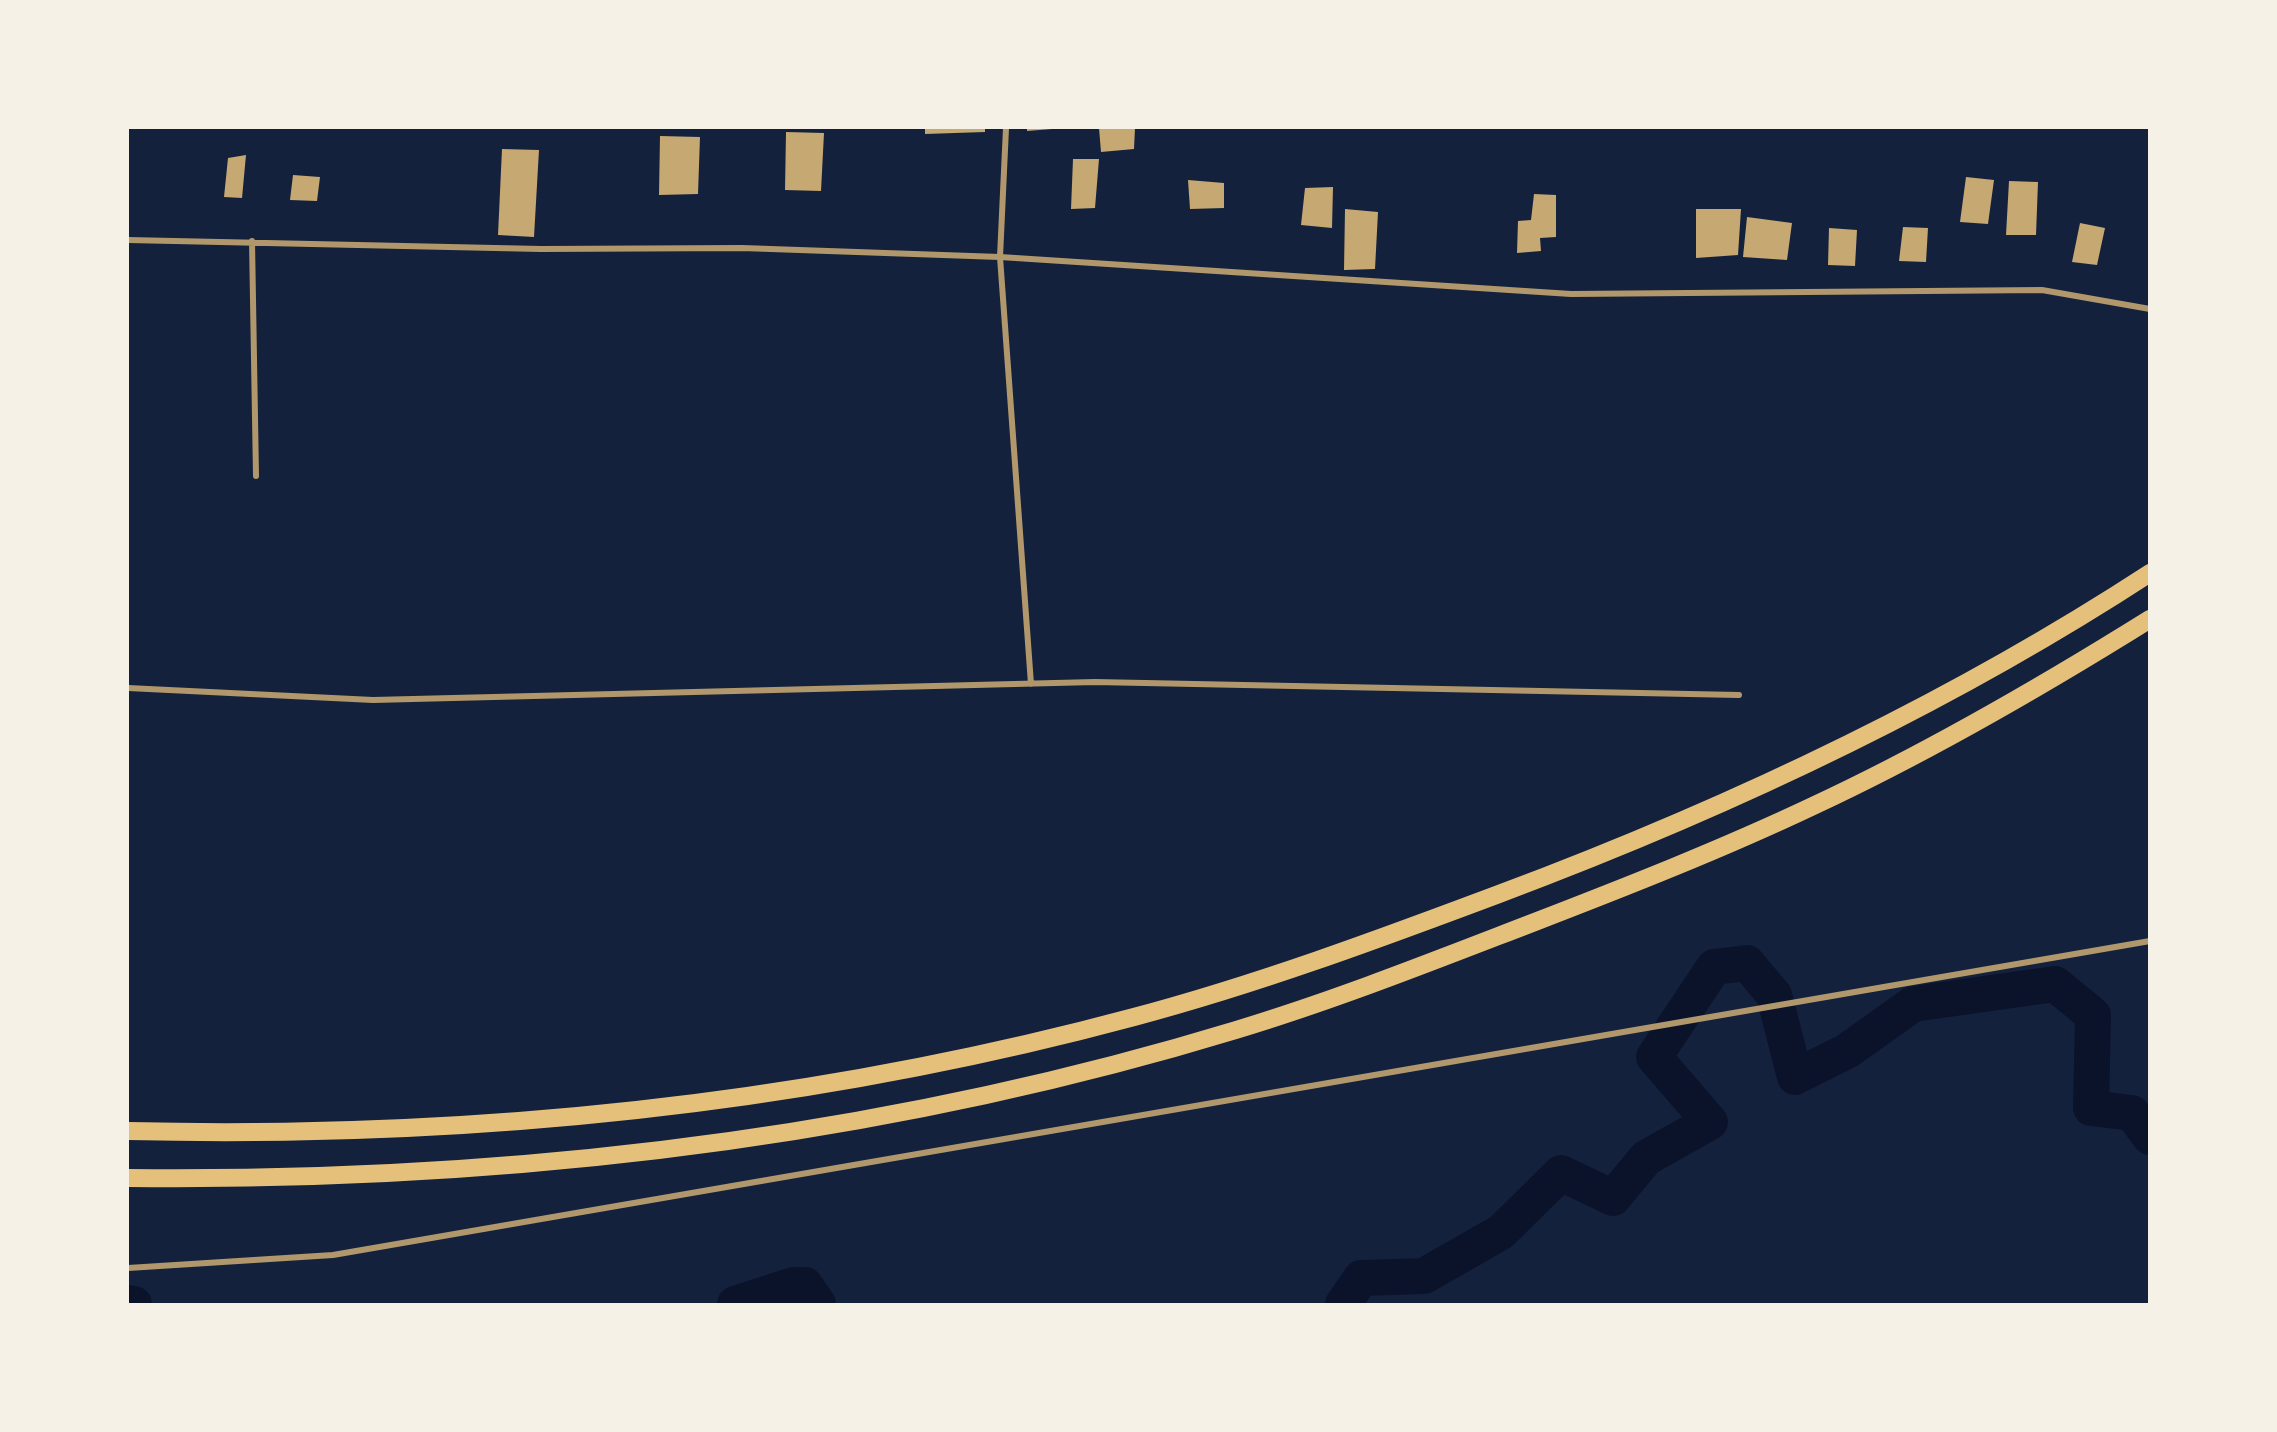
<!DOCTYPE html>
<style>
body{margin:0}
#map{position:relative;width:2277px;height:1432px;overflow:hidden;background:#14213d;font-family:"Golos Text",sans-serif}
canvas{display:block}
.frame{position:absolute;inset:0;border:129px solid #f6f1e7;pointer-events:none}
</style>
<div id="map">
<canvas width="2277" height="1432"></canvas>
<div class="frame"></div>
</div>
<script>
const ctx = document.querySelector('canvas').getContext('2d');
ctx.lineJoin = 'round';
function strokePath(path, color, width, dash) {
  ctx.strokeStyle = color;
  ctx.lineWidth = width;
  ctx.lineCap = dash ? 'butt' : 'round';
  ctx.setLineDash(dash || []);
  ctx.stroke(path);
}
function fillPath(path, color) {
  ctx.fillStyle = color;
  ctx.fill(path, 'evenodd');
}
strokePath(new Path2D(`
 M128 1303 134 1304
 M735 1304 794 1285H805L818 1304
 M1343 1304 1361 1278 1424 1276 1501 1232 1561 1173 1613 1198 1646 1158 1710 1122 1654 1057 1714 967 1747 963 1774 995 1795 1077 1847 1051 1913 1004 2055 984 2093 1015 2091 1108 2132 1113 2150 1137`), '#0b132b', 36);
fillPath(new Path2D(`
 M925 128H985V132L925 134Z
 M1027 128H1052V129L1027 131Z
 M1099 128H1135L1134 149 1101 152Z
 M786 132 824 133 821 191 785 190Z
 M660 136 700 137 698 194 659 195Z
 M502 149 539 150 534 237 498 235Z
 M246 155 242 198 224 197 228 158Z
 M1073 159H1099L1095 208 1071 209Z
 M293 175 320 177 317 201 290 200Z
 M1966 177 1994 180 1988 224 1960 222Z
 M1188 180 1224 183V208L1190 209Z
 M2009 181 2038 182 2036 235H2006Z
 M1333 187 1332 228 1301 225 1305 188Z
 M1534 194 1556 195V237L1540 238 1541 251 1517 253 1518 221 1531 220Z
 M1345 209 1378 212 1375 269 1344 270Z
 M1696 209H1741L1738 255 1696 258Z
 M1747 217 1792 223 1787 260 1743 257Z
 M2080 223 2105 228 2097 265 2072 262Z
 M1903 227 1928 228 1926 262 1899 261Z
 M1829 228 1857 230 1855 266 1828 265Z`), '#c6a872');
strokePath(new Path2D(`
 M1006 128 1000 257 1031 684
 M128 240 541 249 742 248 1000 257 1571 294 2042 290 2150 309
 M252 241 256 476
 M128 688 373 700 1095 682 1739 695
 M128 1268 333 1255 2150 941`), '#b1986c', 6);
strokePath(new Path2D(`
 M128 1131C465 1139 807 1105 1134 1017 1258 984 1379 939 1499 894 1726 809 1946 706 2150 573
 M128 1178C501 1182 878 1139 1236 1030 1335 1000 1431 962 1527 925 1623 888 1720 850 1813 806 1929 752 2041 687 2150 619`), '#e5c07b', 18);
</script>
